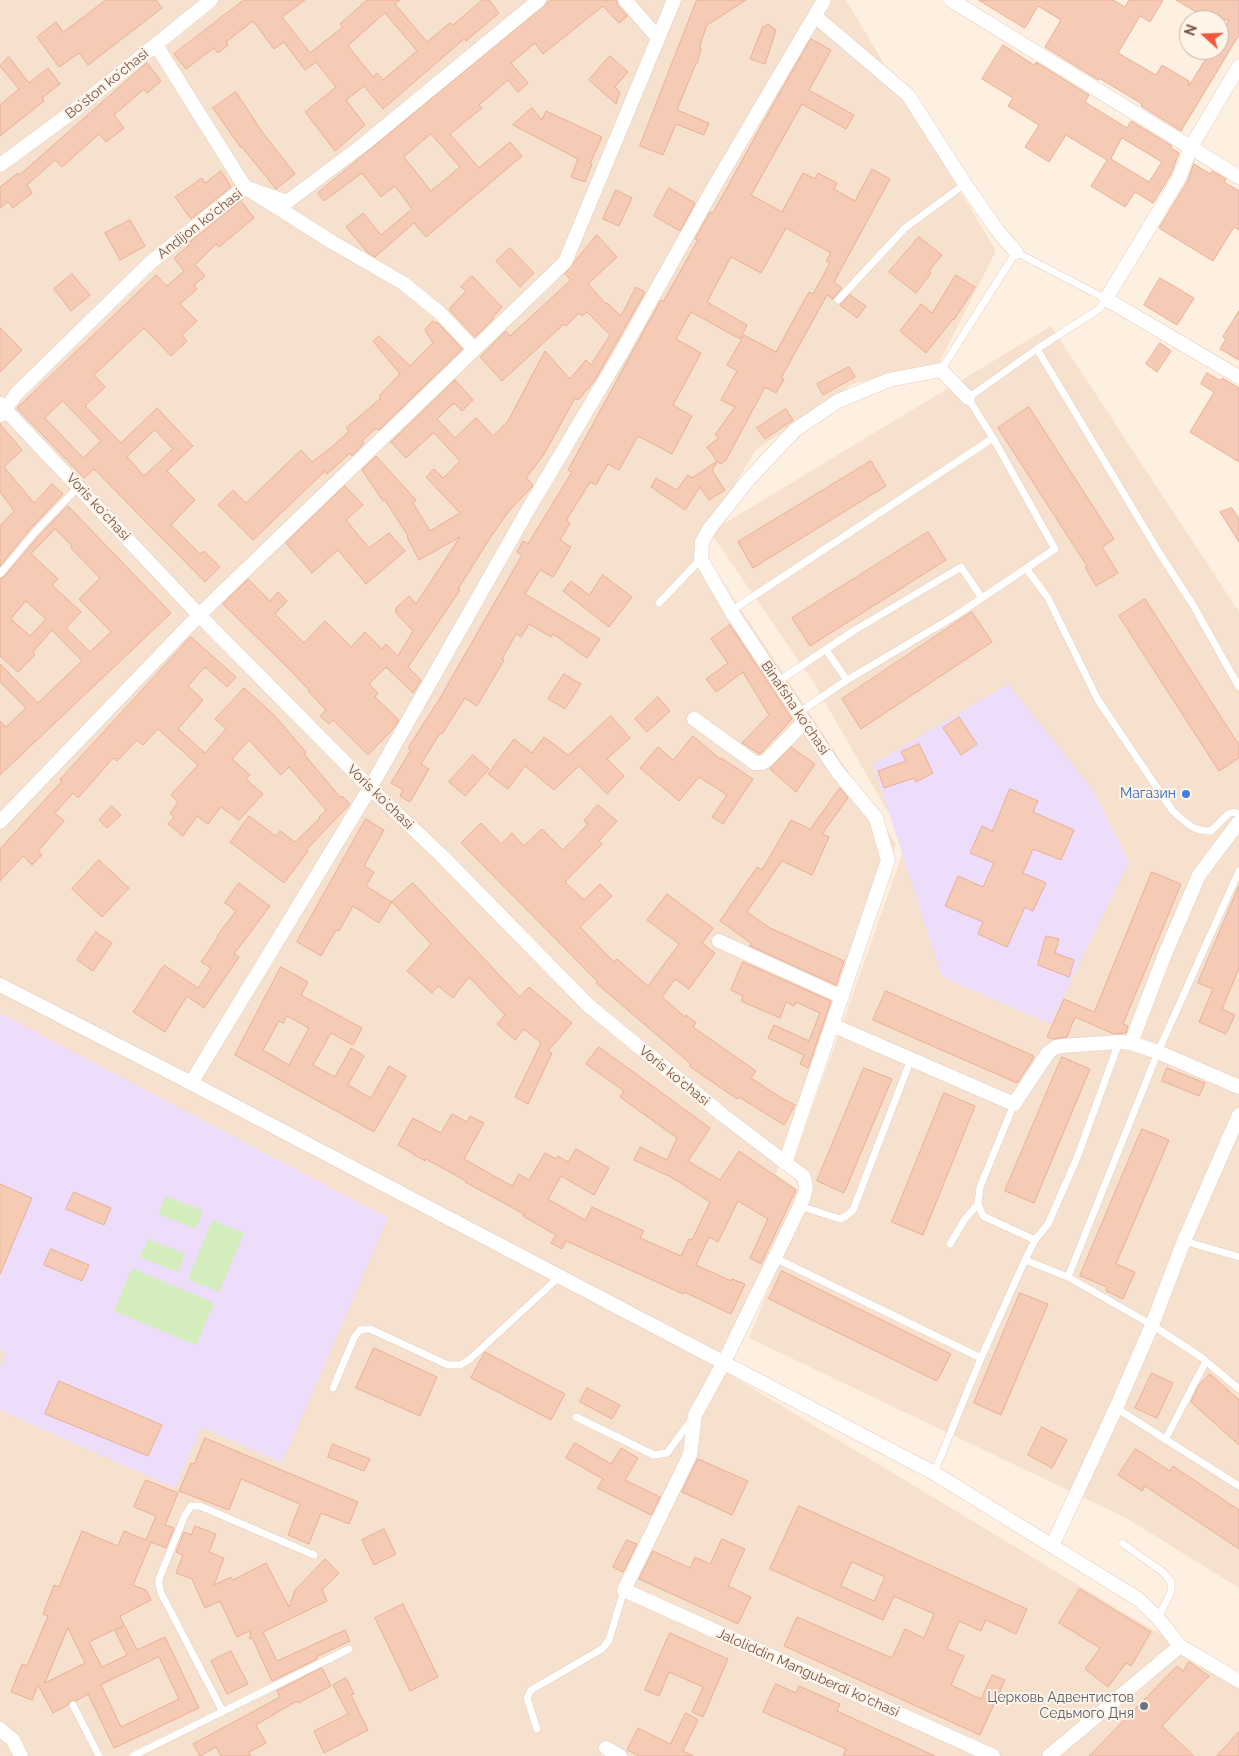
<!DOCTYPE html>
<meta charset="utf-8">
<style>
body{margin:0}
#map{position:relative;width:1239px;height:1756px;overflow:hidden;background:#fef0e0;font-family:Raleway,sans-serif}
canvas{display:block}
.north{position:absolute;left:1179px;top:10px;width:50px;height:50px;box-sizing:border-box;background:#fff4e8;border:1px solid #c9b4a7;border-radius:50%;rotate:290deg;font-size:14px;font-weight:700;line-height:20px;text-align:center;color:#775445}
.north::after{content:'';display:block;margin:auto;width:18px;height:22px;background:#f3573a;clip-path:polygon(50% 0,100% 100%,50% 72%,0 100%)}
</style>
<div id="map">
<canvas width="1239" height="1756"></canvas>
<div class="north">N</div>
</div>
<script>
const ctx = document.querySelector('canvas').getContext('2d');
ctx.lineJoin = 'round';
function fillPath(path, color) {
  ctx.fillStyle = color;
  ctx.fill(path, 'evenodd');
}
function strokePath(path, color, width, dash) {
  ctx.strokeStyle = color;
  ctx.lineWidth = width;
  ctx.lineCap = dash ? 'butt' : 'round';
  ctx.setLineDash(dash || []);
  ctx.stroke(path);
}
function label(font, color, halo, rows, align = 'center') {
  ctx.font = font + ' Raleway,sans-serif';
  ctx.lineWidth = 4;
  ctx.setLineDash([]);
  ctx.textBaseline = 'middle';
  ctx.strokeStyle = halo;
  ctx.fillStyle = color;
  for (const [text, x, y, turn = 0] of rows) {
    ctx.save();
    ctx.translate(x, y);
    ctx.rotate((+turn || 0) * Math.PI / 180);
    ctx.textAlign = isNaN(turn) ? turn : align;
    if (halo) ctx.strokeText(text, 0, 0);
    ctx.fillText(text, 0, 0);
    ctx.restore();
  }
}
fillPath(new Path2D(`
 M0 0H846L996 251 939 363 853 384 756 450 698 544 896 844 800 1113 776 1174 802 1192 719 1368 1153 1630 1239 1677V1756H0Z
 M1051 326 1239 612V1588L1126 1518 749 1338 807 1194 789 1174 906 844 814 683 710 532Z`), '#f6e1ce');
fillPath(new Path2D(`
 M1008 684 1093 790 1129 862 1050 1024 942 977 873 764Z
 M0 1013 388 1218 282 1463 202 1427 175 1488 0 1410V1367L7 1352 0 1349Z`), '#eeddfa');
fillPath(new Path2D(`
 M166 1196 203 1211 196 1229 158 1214Z
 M212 1220 244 1233 219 1292 188 1279Z
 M148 1239 185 1254 178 1272 140 1257Z
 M132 1268 214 1303 196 1345 114 1311Z`), '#d4edbd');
const building = new Path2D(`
 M106 0H156L162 8 88 65 79 53 59 67 37 37 56 22 63 32Z
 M244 0H305L282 17 310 53 343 27 340 24 367 0H400L395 4 427 42 450 23 453 25 482 0H489L499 13 466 41 464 39 383 109 364 86 346 100 365 125 335 151 305 112 336 87 316 62 305 70 284 42 274 49 253 21 226 42 228 45 218 53 214 48 186 69 174 54ZM385 13 417 51 383 80 377 73 373 77 348 46Z
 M551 0H616L618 6 627 16 619 23 603 6 543 54 535 43 511 63 528 83 518 92 508 80 479 105 482 108 450 134 479 168 510 142 522 156 426 237 414 223 375 257 367 252 346 227 363 213 381 235 412 209 395 186 381 197 362 173 324 201 318 193ZM431 134 460 167 431 191 404 157Z
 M697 0H746L707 25 700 45 701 50 697 63H696L677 110 709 123 704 135 676 124 663 155 640 146Z
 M979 0H1113L1125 7 1129 0H1163L1150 22 1140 16 1118 53 1156 75 1162 65 1189 81V86L1211 50H1219V37L1229 20H1194L1198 13 1176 0H1239V35L1181 131 1141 106 1142 104 1099 78 1098 80 1045 47 1061 20 1038 6 1025 28Z
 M768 24 776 30 765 64 750 59 763 26 765 27Z
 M811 39 831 50 809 90 854 115 846 129 802 104 751 195 782 212 803 173 815 179 818 173 837 183 834 189 855 201 872 169 890 179 834 282 842 288 833 299 827 295 781 378 784 379 776 393 765 387 726 460 720 464 718 461 712 470 725 490 709 500 700 487 685 510 651 487 656 478 677 490 688 475 692 478 717 461 707 447 719 438 715 435 735 407 721 400 737 371 727 365 744 335 776 352 809 292 813 294 830 263 826 261 831 253 786 228 761 273 731 257 707 302 747 325 740 339 691 312 676 339 701 353 673 405 692 416 672 454 638 436 619 470 608 464 596 485 590 482 566 521 570 523 560 540 571 547 553 577 540 570 525 594 600 639 587 658 553 634 551 637 529 624 521 637 516 634 502 659 504 660 477 706 465 698 442 734 440 733 421 764 429 769 410 802 400 796 403 790 391 783 411 750 408 748 440 698 522 555 517 552 523 541 528 544 572 472 568 470 642 334 661 300 663 302 698 240 695 239 710 212 713 213 770 110Z
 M1003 45 1034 65 1036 62 1089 95 1085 102 1127 128 1131 121 1172 146 1171 148 1179 153 1171 174 1153 203 1135 192 1125 207 1091 186 1107 160 1066 135 1049 162 1025 147 1039 125 1008 106 1013 98 982 79ZM1122 138 1162 162 1149 182 1111 159Z
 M610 56 628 72 615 87 620 92 616 104 589 80Z
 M9 57 29 83 48 68 60 84 42 98 44 101 0 136V105L19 89 0 66Z
 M147 63 161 81 147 93 144 89 114 115 124 128 106 142 99 134 62 167 55 160 27 185 32 193 13 208 8 202 0 208V187L18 173 19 175Z
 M236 92 263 133 295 174 276 189 242 147 241 148 213 108Z
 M532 108 542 120 546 111 602 137 590 164H592L585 182 571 177 578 159 513 125Z
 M1194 164 1210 174 1212 171 1226 179 1224 182 1239 191V230L1234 227 1213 261 1159 228 1187 182Z
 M221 171 231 187 191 219 175 197 202 178 205 183Z
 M669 188 695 203 680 231 654 216Z
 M616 190 632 198 619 226 603 219Z
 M241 201 254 218 219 247 216 244 195 265 205 276 194 285 197 289 180 304 197 321 182 335 187 341 171 356 144 328 94 375 105 387 85 406 121 443 157 408 193 446 167 471 195 500 171 525 200 554 204 551 220 567 205 582 94 469 84 478 17 408 156 275 167 286 184 271 174 258 189 245 188 244ZM63 401 101 441 83 458 45 418ZM155 430 173 449 144 476 127 457Z
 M130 220 145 246 120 260 105 233Z
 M597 235 617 257 588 284 606 304 607 303 621 316 636 287 645 292 595 380 578 400 575 398 543 456 526 478 533 485 531 488 509 511 490 538 458 589 460 590 408 667 421 680 414 692 413 693 386 667 369 684 378 693 375 697 399 720 393 729 368 755 333 720 329 724 320 716 326 710 308 691 309 690 287 667 223 604 248 579 270 601 278 592 287 601 275 614 304 643 325 621 351 647 365 632 382 649 386 644 398 656 413 631 396 613V608L409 596 416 604 460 537 419 560 407 537 408 536 385 500 383 501 362 470 376 456 416 500 413 503 430 531 460 513 426 477 434 469 443 478 460 461 436 435 433 433 406 458 391 442 455 380 473 400 462 411 454 403 437 419 455 438 476 418 493 436 508 421 545 351 570 379 586 360 591 365 610 335 587 312 582 316 579 313 566 326 564 324 502 381 480 357 506 331 510 336 571 280 565 274Z
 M919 237 942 255 929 271 931 273 916 293 889 272Z
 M510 248 534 273 520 287 496 261Z
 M72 274 90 295 71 311 54 289Z
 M956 275 975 287 954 320 953 319 926 353 900 331 921 304 932 313Z
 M472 276 502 307 493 317 494 318 475 337 449 309 466 291 461 287Z
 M1160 278 1194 298 1177 325 1144 305Z
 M850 295 866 306 857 318 840 305Z
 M1239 311V360L1220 349 1226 339 1223 337Z
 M433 321 436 324 437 322 462 349 379 430 376 428 362 441 364 443 352 456 350 453 327 474 325 471 253 540 218 505 233 490 246 503 301 450 312 462 332 447 349 431 346 428 381 398 379 396 400 374 373 341 379 336 410 366 433 343 425 330Z
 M0 328 22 350 0 372Z
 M1160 343 1171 351 1157 372 1146 364Z
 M849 367 855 377 823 395 817 384Z
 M1207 373 1221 381 1222 378 1239 388V462L1190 432 1214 392 1201 384Z
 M1029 407 1114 539 1102 547 1118 573 1096 586 1085 567 1087 566 998 428Z
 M786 409 793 420 765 439 757 428Z
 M0 424 22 450 4 467 34 503 52 484 63 494 31 528 0 566V526L14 511 0 492Z
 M871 461 886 486 753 568 738 542Z
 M345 486 363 505 346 520 369 548 389 533 405 551 366 584 338 550 312 573 286 543Z
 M68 506 171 613 0 775V721L6 727 26 708 0 682V664L38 703 82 661 52 630 33 652 35 655 18 672 0 656V579L4 577 39 536ZM55 529 72 546 71 548 100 578 79 599 111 632 90 652 66 628 81 612 52 585 58 579 31 554ZM26 601 46 619 30 636 11 619Z
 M1232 508 1239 519V542L1220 512Z
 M928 532 946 560 810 646 792 618Z
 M603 575 632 597 609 627 563 591 571 581 589 595Z
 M1145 599 1239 745V758L1219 771 1119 616Z
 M972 612 992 642 861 729 842 699Z
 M730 625 792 719 760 754 742 743 769 715 743 672 716 692 706 679 728 663 711 639Z
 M191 637 236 677 227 687 205 667 188 686 203 700 178 729 205 753 226 729 215 719 244 688 273 714 306 752 304 754 339 796 341 798 342 796 350 804 306 850 308 851 284 883 230 842 249 816 276 836 280 831 295 842 320 818 319 817 326 810 289 767 281 775 249 740 232 759 250 775 246 779 263 794 239 820 221 807 208 824 197 816 183 836 168 824 174 817 170 814 178 802 171 795 198 765 158 729 143 745 137 740 117 761 113 758 78 798 73 793 55 813 64 821 38 851 42 855 32 865 23 856 0 881V849L62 781 60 780Z
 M564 674 581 684 565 709 548 699Z
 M658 697 670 711 647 732 635 719Z
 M611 716 630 738 607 759 624 776 607 794 579 766 554 790 525 766 508 789 488 774 514 739 532 753 544 737 568 755Z
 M959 717 977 744 961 755 943 728Z
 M693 736 720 759 721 758 753 779 723 824 712 817 727 795 699 777 679 801 640 768 658 747 673 760Z
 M919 744 933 773 916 782 914 778 884 788 878 771 906 761 901 752Z
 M791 747 815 764 796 792 770 769Z
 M473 755 489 769 465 796 449 782Z
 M840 788 848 798 822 834 829 837 812 875 782 861 747 912 770 928 844 961 836 985 750 946 751 943 720 921 757 867 762 870 791 820 810 829Z
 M1010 789 1038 801 1033 812 1074 830 1061 860 1033 849 1023 873 1046 883 1033 911 1025 907 1007 947 978 934 983 922 945 906 958 876 983 887 994 863 970 853 982 826 992 831Z
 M598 805 617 821 599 841 602 844 565 882 584 900 600 884 612 896 580 927 614 962 617 959 648 986 679 944 647 920 667 894 713 928 702 943 715 953 689 989 675 979 662 997 685 1017 686 1015 696 1023 693 1027 756 1071 751 1078 780 1097 795 1105 784 1125 739 1097 737 1099 689 1066 691 1064 596 983 597 981 461 843 481 823 501 844 512 833 524 846 542 829 563 850 588 824 584 821Z
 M112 806 121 815 107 828 99 820Z
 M366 819 384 830 364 866 374 872 366 886 392 902 379 923 353 906 339 931 336 930 321 956 297 942Z
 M99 860 129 888 102 917 72 889Z
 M1152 872 1181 884 1123 1024 1128 1026 1126 1033 1114 1034 1075 1017 1067 1037 1053 1039 1047 1037 1064 999 1094 1012Z
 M239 883 270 906 234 954 239 957 204 1008 187 996 165 1032 133 1012 164 965 198 988 211 968 201 962 218 937 217 936 236 911 225 903Z
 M413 883 520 997 529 987 572 1023 548 1051 552 1053 528 1104 515 1097 541 1043 524 1029 515 1040 497 1024 505 1015 469 977 453 998 438 986 432 993 407 971 431 944 392 902Z
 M1239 886V968L1222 1009 1235 1015 1226 1034 1199 1022 1213 989 1198 983Z
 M96 932 112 943 93 971 77 960Z
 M1046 936 1059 939 1055 953 1074 960 1069 977 1038 965Z
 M743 962 831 1001 808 1068 800 1064 804 1055 768 1038 774 1025 809 1041 820 1013 796 1002 794 1006 786 1002 780 1018 741 1001 743 996 731 990Z
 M281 967 308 982 301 995 362 1028 353 1045 331 1033 313 1065 335 1077 351 1048 364 1056 348 1085 371 1098 389 1066 406 1076 374 1132 235 1055ZM287 1016 309 1028 289 1065 263 1050 279 1021 283 1023Z
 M886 991 1034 1056 1031 1062 1017 1083 873 1020Z
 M599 1047 710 1128 688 1161 720 1180 739 1151 796 1190 761 1264 750 1258 768 1219 738 1201 718 1242 709 1237 696 1265 731 1281 732 1279 745 1284 731 1314 684 1292 683 1294 571 1243 566 1241 562 1249 551 1243 556 1235 523 1216 524 1214 465 1182 466 1181 426 1159 425 1161 398 1145 413 1118 441 1133 452 1114 467 1122 470 1116 484 1123 464 1159 512 1186 519 1174 529 1180 545 1153 556 1159 558 1156 568 1162 576 1149 609 1168 594 1195 561 1176 548 1199 585 1220 592 1207 644 1231 640 1238 681 1256 689 1239 692 1240 710 1202 671 1177 634 1160 640 1147 667 1160 677 1138 620 1097 624 1091 586 1064Z
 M1062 1057 1090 1069 1034 1203 1005 1191Z
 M864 1068 892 1079 844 1193 817 1181Z
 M1167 1068 1205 1083 1199 1096 1162 1081Z
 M944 1093 975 1106 923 1235 892 1222Z
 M1142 1129 1169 1140 1116 1264 1135 1272 1123 1299 1106 1291 1107 1287 1080 1276Z
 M0 1184 32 1198 0 1274Z
 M74 1192 111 1208 104 1225 66 1209Z
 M51 1249 89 1265 82 1281 44 1265Z
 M782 1271 951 1354 937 1381 769 1299Z
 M1020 1293 1048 1304 1001 1415 974 1403Z
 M374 1348 437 1377 420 1416 356 1388Z
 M485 1352 565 1394 551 1420 471 1378Z
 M1152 1373 1173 1383 1157 1418 1135 1408Z
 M1210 1374 1239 1400V1445L1191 1402 1199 1385Z
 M59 1381 162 1425 148 1456 45 1414Z
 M587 1388 620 1405 612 1419 580 1402Z
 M1042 1427 1067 1440 1052 1468 1028 1455Z
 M205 1438 358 1502 349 1524 321 1513 309 1544 288 1535 300 1504 241 1479 229 1510 179 1491 191 1463 194 1464Z
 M575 1443 611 1464 621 1448 638 1458 625 1480 660 1497 651 1515 597 1488 603 1479 566 1458Z
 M333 1444 370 1459 364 1471 328 1457Z
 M1136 1449 1170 1471 1173 1466 1239 1510V1549L1145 1486 1142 1491 1118 1475Z
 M698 1459 748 1481 732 1515 682 1492Z
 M146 1480 178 1493 165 1525 174 1528 166 1548 151 1542 133 1585 146 1590 151 1600 120 1616 124 1625 89 1642 102 1667 127 1655 115 1631 125 1626 137 1650 165 1637 199 1708 114 1748 88 1694 76 1701H70L68 1705 53 1713 38 1685 32 1700 11 1692 22 1664 27 1666 48 1616 43 1614 54 1585 59 1587 82 1531 118 1546 124 1531 146 1540 156 1516 134 1507ZM68 1628 85 1663 45 1683ZM159 1657 179 1699 121 1727 101 1685Z
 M799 1506 1027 1609 1016 1634 986 1620 981 1631 959 1621 947 1649 964 1656 951 1685 981 1699 992 1675 1005 1680 980 1735 784 1646 797 1617 892 1658 905 1629 924 1638 934 1614 894 1596 883 1620 770 1569ZM852 1562 885 1577 874 1601 841 1586Z
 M195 1526 216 1534 209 1552 224 1558 214 1585 231 1577 233 1580 266 1563 289 1607 295 1590 325 1559 339 1573 322 1590 327 1601 263 1632 277 1661 345 1630 350 1641 316 1657 317 1659 272 1681 252 1638 250 1639 249 1637 251 1635 249 1631 237 1637 220 1601 205 1608 192 1579 176 1573 183 1555 176 1552 184 1532 191 1535Z
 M384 1529 396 1554 374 1565 362 1540Z
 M722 1539 745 1549 728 1586 751 1597 738 1624 639 1579 653 1551 690 1568 695 1557 710 1564Z
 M627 1540 637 1544 623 1572 613 1567Z
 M1080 1589 1151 1632 1131 1666 1126 1663 1108 1687 1085 1669 1100 1648 1059 1623Z
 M403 1604 438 1677 410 1691 375 1618Z
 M670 1633 728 1659 703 1717 692 1712 703 1687 669 1672 659 1696 645 1690Z
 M231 1651 248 1684 227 1694 211 1661Z
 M1189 1662 1209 1676 1162 1726 1194 1756H1089L1177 1666 1183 1671Z
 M322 1668 331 1686 298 1703 297 1701 256 1725 266 1743 249 1752 251 1756H221L216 1747 200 1756 193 1744 280 1697 277 1691Z
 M346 1678 354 1694 351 1695 368 1730 324 1753 314 1731 348 1714 333 1685Z
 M776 1684 796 1693 799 1686 840 1704 837 1711 935 1756H843L846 1749 763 1712Z
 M686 1713 698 1720 683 1751 693 1756H639L627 1750 638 1728 670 1744Z
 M1239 1732V1756H1217Z`);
fillPath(building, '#f6cbb5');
strokePath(building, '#eaaf94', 1);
const service = new Path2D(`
 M838 300 905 228 965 184
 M941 370 1016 252 1106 299 1099 309 1037 349
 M1026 568 1048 598 1098 700 1172 810C1185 822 1192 831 1211 831L1228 814 1234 812 1239 814
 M0 574 35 532 79 486
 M659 603 701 559
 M731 611 993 438
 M826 650 847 680
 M777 682 855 630 961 567 982 598
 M800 716 804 709 847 680 955 616 1055 549 993 438 968 398 1037 349 1160 554 1193 605 1239 687
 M1014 1104 980 1187 978 1204 983 1216 1035 1240
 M800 1206 840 1219 846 1216 853 1210 911 1059
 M1184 1241 1239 1257
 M950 1244 965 1219 978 1204
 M775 1258 981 1358
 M1025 1260 1035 1240 1048 1224 1077 1158 1119 1042
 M1068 1277 1158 1052 1239 871
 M333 1388 354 1338 360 1330 370 1329 448 1365H460L470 1359 560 1276
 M1116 1408 1239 1486
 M576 1417 654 1455 667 1453 692 1419
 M1165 1440 1206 1361
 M934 1473 981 1358 1025 1260 1068 1277 1152 1325 1201 1357 1239 1389
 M1122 1543 1163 1572 1171 1582V1592L1158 1618
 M73 1705 99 1756
 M223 1712 161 1593 159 1585V1579L185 1515 191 1506H200L314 1555
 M537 1729 527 1698 531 1690 602 1649 609 1640 624 1590
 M133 1756 349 1649`);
const minor = new Path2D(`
 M625 0 658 38
 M951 0 1239 177
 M815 16 908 95 965 184 997 230 1016 252
 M156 45 245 187 287 202 364 144 539 0
 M1239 66 1191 147 1179 178 1106 299 1239 377
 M0 165 75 110 211 0
 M0 404 199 615 370 788 441 855 589 1006 724 1116 803 1176C809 1188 804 1195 800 1206L724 1362 695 1415 690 1455 624 1590 993 1756
 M1 415 17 393 151 262 245 187 332 242 403 283 440 313 474 349
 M694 719 755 763H762L767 760 804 722
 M0 822 199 615 565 262 674 0
 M719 941 842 997
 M0 985 191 1083 934 1473 1138 1599 1158 1618 1180 1646 1239 1681
 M832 1025 1014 1104 1048 1053 1056 1047 1062 1046 1119 1042 1131 1043 1158 1052 1239 1087
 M1131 1043 1165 954 1199 875 1239 822
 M191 1083 370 788 529 508 620 355 714 187 824 0
 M785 1163 888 860 876 818 837 771 731 611 701 559 702 542 710 528 749 479 795 430 838 401 889 380 941 370 968 398
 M1052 1546 1116 1408 1152 1325 1184 1241 1239 1115
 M0 1729 13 1740 21 1756
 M606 1748 620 1756
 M1049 1756 1180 1646`);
strokePath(service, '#e5cdbe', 8);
strokePath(minor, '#e5cdbe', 15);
strokePath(service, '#fff', 7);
strokePath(minor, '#fff', 14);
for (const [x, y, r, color] of [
 [1186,794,5,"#3f7fe0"],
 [1144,1706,5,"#6b7280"]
]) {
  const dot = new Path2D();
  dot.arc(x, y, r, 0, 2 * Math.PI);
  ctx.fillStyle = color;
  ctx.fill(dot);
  strokePath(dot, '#fff4e8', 2);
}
label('14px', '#775445', '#fff4e8', [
 ["Boʻston koʻchasi",107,84,-39],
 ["Andijon koʻchasi",200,224,-38],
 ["Voris koʻchasi",98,507,47],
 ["Binafsha koʻchasi",795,708,56],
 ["Voris koʻchasi",380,797,44],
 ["Voris koʻchasi",674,1076,39],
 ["Jaloliddin Manguberdi ko'chasi",808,1673,24]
]);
label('14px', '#366cbe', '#fff4e8', [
 ["Магазин",1176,794]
], 'right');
label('14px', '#5b616d', '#fff4e8', [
 ["Церковь Адвентистов",1134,1698],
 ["Седьмого Дня",1134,1714]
], 'right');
</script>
